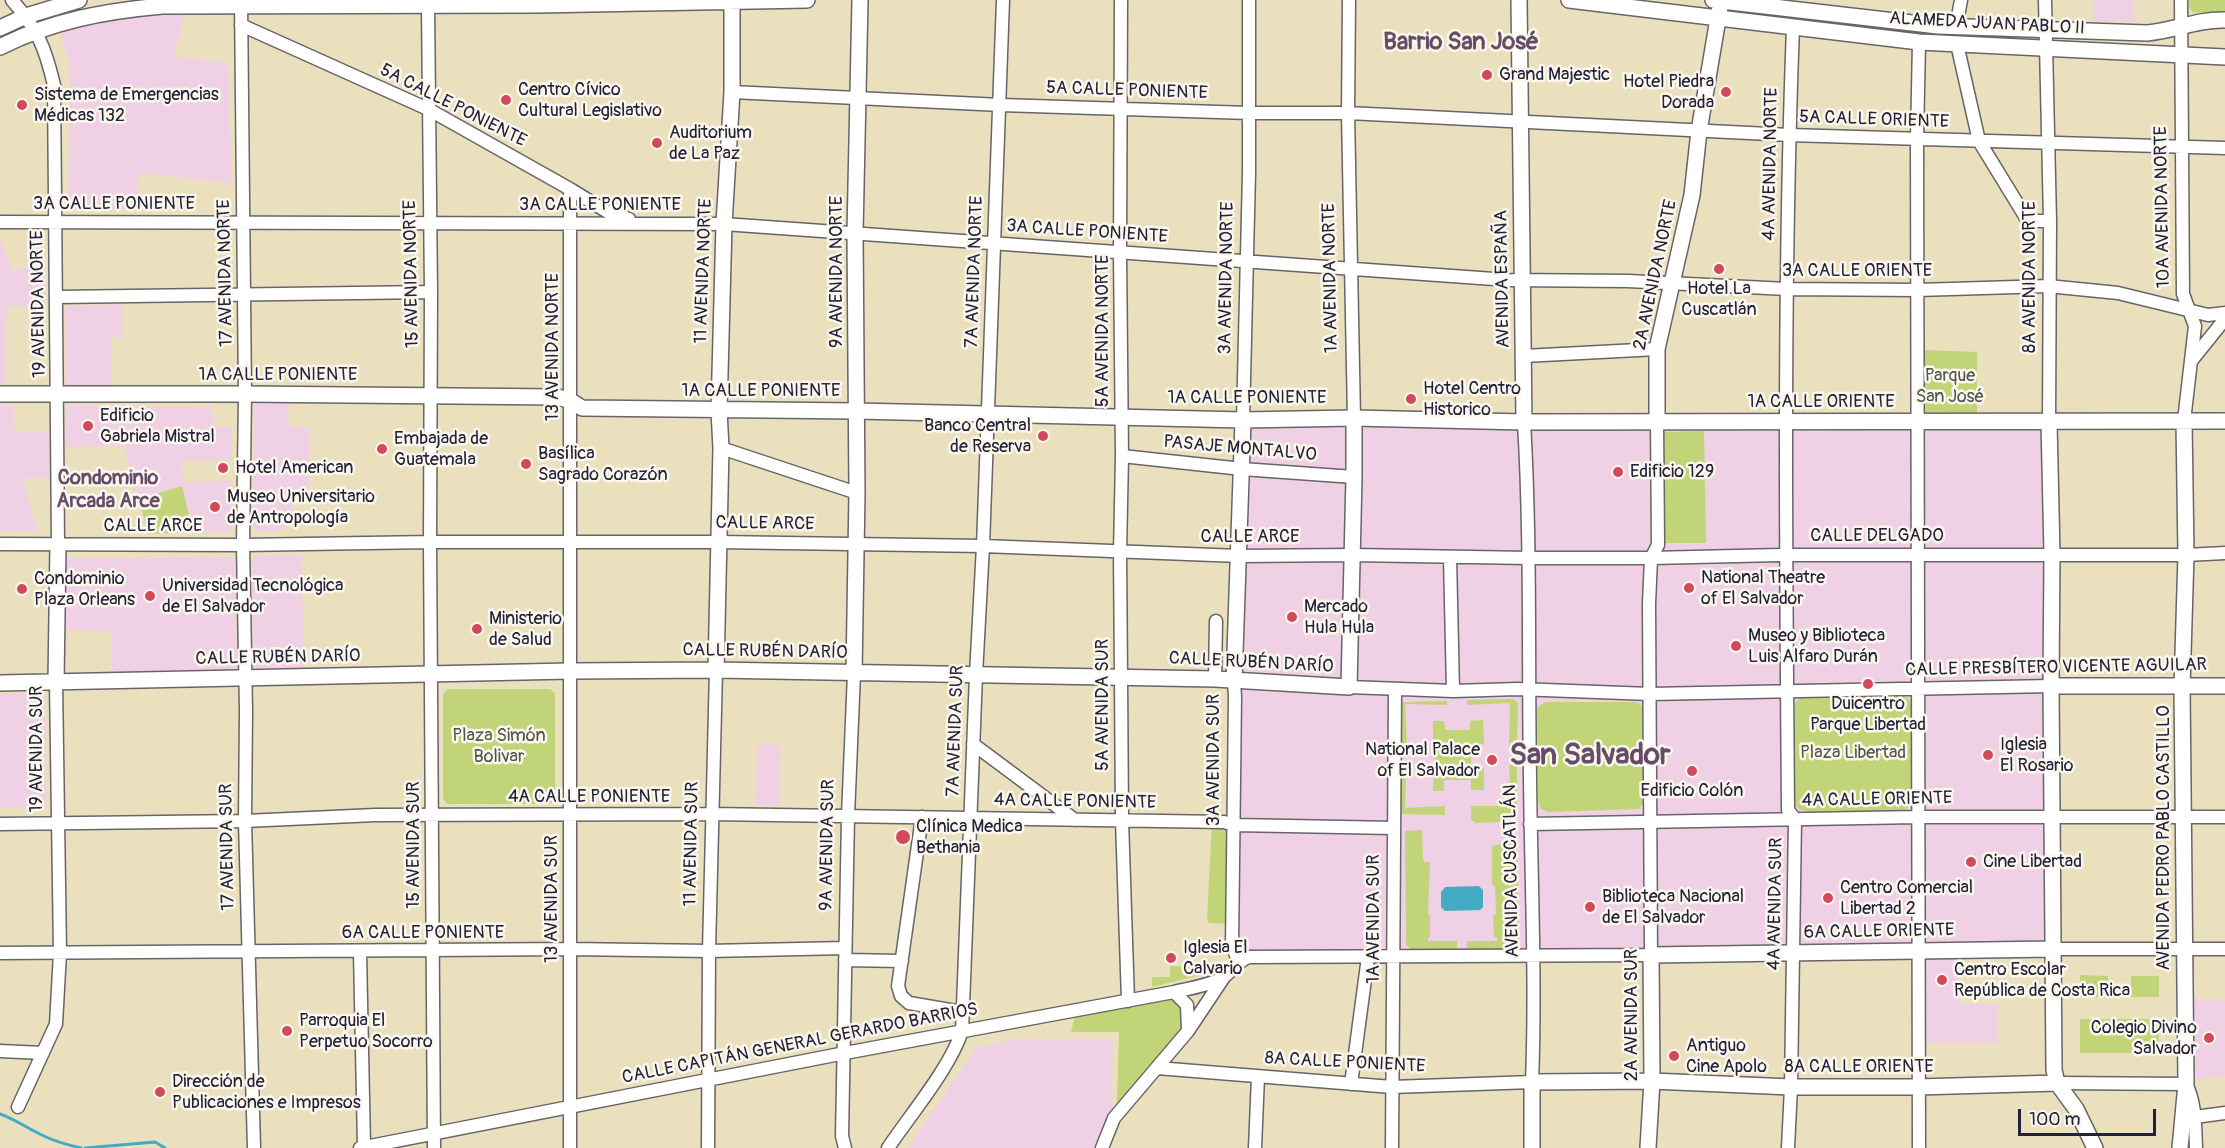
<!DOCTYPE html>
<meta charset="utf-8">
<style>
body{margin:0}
#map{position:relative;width:2225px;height:1148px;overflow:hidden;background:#eae0bd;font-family:Pangolin,sans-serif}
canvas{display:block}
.scale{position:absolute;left:2018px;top:1109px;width:138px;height:27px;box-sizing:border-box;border:3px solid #22223b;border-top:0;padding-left:8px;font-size:18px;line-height:21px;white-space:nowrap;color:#22223b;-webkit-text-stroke:4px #fbf7ec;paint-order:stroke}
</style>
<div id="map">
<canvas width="2225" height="1148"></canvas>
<div class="scale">100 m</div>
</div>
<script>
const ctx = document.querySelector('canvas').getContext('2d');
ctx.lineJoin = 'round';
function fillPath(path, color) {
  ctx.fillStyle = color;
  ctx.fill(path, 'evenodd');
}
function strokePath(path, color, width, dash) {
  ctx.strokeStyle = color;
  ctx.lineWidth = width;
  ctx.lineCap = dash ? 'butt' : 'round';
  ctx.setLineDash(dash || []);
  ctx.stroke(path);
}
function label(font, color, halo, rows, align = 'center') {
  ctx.font = font + ' Pangolin,sans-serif';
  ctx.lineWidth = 5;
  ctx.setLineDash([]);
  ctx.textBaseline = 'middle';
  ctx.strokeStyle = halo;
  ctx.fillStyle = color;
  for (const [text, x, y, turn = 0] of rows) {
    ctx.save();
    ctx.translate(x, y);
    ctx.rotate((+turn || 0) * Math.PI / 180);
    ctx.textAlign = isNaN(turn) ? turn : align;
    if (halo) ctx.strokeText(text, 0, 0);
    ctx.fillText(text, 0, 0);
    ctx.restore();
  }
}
fillPath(new Path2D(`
 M2094 0H2134V22L2094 21Z
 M185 12 174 57 228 62 232 183 138 173 136 209 67 207 70 145 69 62 61 35 62 31 113 17Z
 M0 239 12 270 46 265 45 306H10L5 322 6 384H0Z
 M122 304V340L111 335V386H65V309L69 306Z
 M257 404H288L289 427 309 428 310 490H294V514H284V531L257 532 254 528V406Z
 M0 406H13L15 432H49V478H23L37 531 0 532Z
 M65 406 211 407 215 427 232 426V460L181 461 185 482 231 481 232 529 229 532 147 534 124 446 65 447Z
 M1243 420 2049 422 2052 949 1234 954Z
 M302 555 303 669 255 670 253 667 252 559 256 556Z
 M231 557 235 561 237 668 233 671 112 672V631L65 630V558Z
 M0 693H46V808H0Z
 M758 744 781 745 779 805H755Z
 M1926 957H1959V1004H1998V1043H1926Z
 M2192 998 2225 1001V1076L2195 1079Z
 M1018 1039H1113L1111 1094 1113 1108 1106 1119 1096 1148H908L976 1048Z`), '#f0d0e4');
fillPath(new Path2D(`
 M2189 0H2225V15L2192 12 2189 7Z
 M1924 350 1977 352V416L1925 413Z
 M1704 431 1706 543H1665L1664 432Z
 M182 486 193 532 148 534 139 499Z
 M448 689H550L555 693V800L550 804H447L443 799V694Z
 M1900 694 1909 699 1912 704 1914 800C1910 806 1907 810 1899 812H1808L1799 809 1793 803 1792 706 1801 697Z
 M1510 699 1515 700 1518 704 1517 744 1509 745 1510 703 1467 705V700Z
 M1447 701V705L1405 704 1407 745H1401L1402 702Z
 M1545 702H1634L1640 704 1644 712V802L1639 809 1548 812 1541 809 1538 801 1537 708Z
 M1483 720 1484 744H1471V768H1484V790H1471V780H1444V791H1433L1435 744 1433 743V721H1444L1445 730H1470V721Z
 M1509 765H1517V813L1514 815 1505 816 1499 822 1476 823 1470 818 1471 816H1476L1471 815V806H1511Z
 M1401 766H1406L1405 808 1445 806V815L1401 814Z
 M1212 822 1234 825 1232 924 1209 923 1207 920Z
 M1422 830 1423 859 1425 862H1430L1428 914 1430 915V937L1428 938V941H1457V949L1412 950 1406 945 1405 831Z
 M1509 834H1517L1519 941 1512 949H1467V941H1497V937H1494L1493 915 1496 914 1495 886 1492 885V846L1503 844 1509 839Z
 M1170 966 1209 967 1210 973 1152 987V977H1170Z
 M2080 975 2108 976V997H2080Z
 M2131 976H2159V997H2131Z
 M1172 998 1176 999 1182 1005 1183 1025 1181 1030 1119 1105 1117 1103 1119 1032H1071L1075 1015Z
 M2080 1019H2159V1053H2080Z`), '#c1d477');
fillPath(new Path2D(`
 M1479 886 1483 890V907L1480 910 1445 911 1441 907V892L1445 887Z`), '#43abc2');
strokePath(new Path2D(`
 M0 1114C16 1120 29 1129 44 1136 56 1142 68 1145 81 1148
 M85 1148 155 1142 165 1148`), '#43abc2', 3);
const minor = new Path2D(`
 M12 0C38 30 45 47 54 85L58 544
 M241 0 245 394 243 545 246 711 245 821 254 1148
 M1121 0 1120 252 1122 456 1120 553 1121 677 1122 820 1128 1001
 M1349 0 1348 113 1354 418
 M2045 0 2050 221 2049 422
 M2181 0 2183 294 2195 326 2184 421
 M428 6 431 292 430 542 434 1148
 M241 25 428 109 570 189 606 211 629 219
 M1956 28 1961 0
 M1957 44 1979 141 2028 221H2050
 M732 92 1001 105 1249 113H1348L1789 135 2225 148
 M0 222 724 224 1508 280 1628 281 1787 289 1918 290 2048 286 2118 293 2208 315 2225 313
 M57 297 431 292
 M1524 356 1657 349
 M2192 360 2225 319
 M1243 420 1249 173V0
 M721 448 857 493
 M1122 456 1242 469 1354 477
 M0 544 243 545 430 542H718L983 546 1239 556 1353 555 1529 558H1651L1779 555H2186L2225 553
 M1450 557 1453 691
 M1215 679 1216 621
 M1234 681 1235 697 1232 946 1239 962
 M1349 687 1453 691 1518 689 1650 694 2051 686
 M973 744 1075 820
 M922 817 898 986 901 996 909 1003 962 1012
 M0 824 245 821 375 815 712 814 1224 822 1234 825 1394 828
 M1530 824 1918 817H2225
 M2052 949H2225
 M360 952 364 1147
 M0 953 570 949 709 951 845 948
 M845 960 902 961
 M1188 1031 1224 977
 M0 1051 43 1053
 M1157 1068 1392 1087 1532 1082C1536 981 1531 879 1530 777 1528 659 1531 540 1524 422
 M2057 1083 2186 1084C2196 1103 2195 1127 2196 1148
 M1351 1084 1368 957
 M18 1107 56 1024 60 953 56 682
 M2195 1117 2225 1113
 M360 1148 845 1053 1174 992C1189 988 1209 986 1222 978 1232 972 1237 961 1249 957L1651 955 1649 604 1651 558 1658 545 1657 421
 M570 1148V189
 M708 1148 709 951 716 670
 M845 1148 842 1136 848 816 854 673
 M888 1148C910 1115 950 1068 962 1031L976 675 983 546 1003 0
 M1102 1148 1114 1118 1188 1031 1187 1005 1174 992
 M1255 1148 1258 1077
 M1392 1148 1395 690
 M1788 1148 1791 1087 1795 819 1788 810C1786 549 1783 288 1793 27
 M1919 1148 1917 139 1919 42`);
const major = new Path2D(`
 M1519 0 1524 422
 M1569 0 1919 42 2225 57
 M1713 0 1938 26 2147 33C2174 31 2197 19 2225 20
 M0 28 26 16 79 0
 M0 47C51 21 105 11 162 6L537 5 807 0
 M0 394H245L558 397 571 401 582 408 857 411 1243 420 1354 418 1524 422 2225 421
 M1657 421V349L1692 195 1699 131 1720 7
 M2049 422 2052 554 2051 686 2054 1070 2057 1083 2076 1109 2095 1148
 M716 670 721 448 719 411 724 224 732 92V0
 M854 673 857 493 855 233 860 0
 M1234 681 1243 420
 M56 682 58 544
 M0 683 570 671 716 670 1215 679 1349 687 1354 477V418
 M2051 686H2225
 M1532 1148V1082L1652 1081 1791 1087H1918L2057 1083
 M1648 1148 1652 1081 1651 955 2052 949
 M2180 1148 2186 1084 2182 687 2186 555 2184 421`);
strokePath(minor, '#686468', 15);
strokePath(major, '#686468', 18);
strokePath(minor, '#fff', 12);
strokePath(major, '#fff', 15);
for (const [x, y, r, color] of [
 [1487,75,6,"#d1495b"],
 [1726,92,6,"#d1495b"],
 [506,100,6,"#d1495b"],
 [22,105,6,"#d1495b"],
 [657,143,6,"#d1495b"],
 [1719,269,6,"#d1495b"],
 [1411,399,6,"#d1495b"],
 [88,426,6,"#d1495b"],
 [1043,436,6,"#d1495b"],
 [382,449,6,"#d1495b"],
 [526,464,6,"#d1495b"],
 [223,468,6,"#d1495b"],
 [1618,472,6,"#d1495b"],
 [215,507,6,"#d1495b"],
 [1689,588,6,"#d1495b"],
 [22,589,6,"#d1495b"],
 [150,596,6,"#d1495b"],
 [1292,617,6,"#d1495b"],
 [477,629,6,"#d1495b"],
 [1736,646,6,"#d1495b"],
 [1868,684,6,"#d1495b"],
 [1988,755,6,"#d1495b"],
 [1492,760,6,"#d1495b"],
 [1692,771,6,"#d1495b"],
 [903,837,8,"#d1495b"],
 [1971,862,6,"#d1495b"],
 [1828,898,6,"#d1495b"],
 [1590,907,6,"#d1495b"],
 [1171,958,6,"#d1495b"],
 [1942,980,6,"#d1495b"],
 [287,1031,6,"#d1495b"],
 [2209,1038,6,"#d1495b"],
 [1674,1056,6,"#d1495b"],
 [160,1092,6,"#d1495b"]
]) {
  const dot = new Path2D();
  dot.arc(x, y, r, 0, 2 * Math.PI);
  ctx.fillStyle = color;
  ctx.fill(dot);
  strokePath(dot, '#fbf7ec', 2);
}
label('18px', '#22223b', '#fbf7ec', [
 ["ALAMEDA JUAN PABLO II",1987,24,3],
 ["5A CALLE PONIENTE",1127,91,2],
 ["5A CALLE PONIENTE",453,106,27],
 ["5A CALLE ORIENTE",1874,120,2],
 ["4A AVENIDA NORTE",1771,164,-89],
 ["3A CALLE PONIENTE",114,204],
 ["3A CALLE PONIENTE",600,205],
 ["10A AVENIDA NORTE",2163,207,-91],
 ["3A CALLE PONIENTE",1087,232,4],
 ["11 AVENIDA NORTE",704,271,-88],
 ["3A CALLE ORIENTE",1857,271],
 ["9A AVENIDA NORTE",837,272,-90],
 ["7A AVENIDA NORTE",975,272,-88],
 ["17 AVENIDA NORTE",226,273,-91],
 ["15 AVENIDA NORTE",412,274,-91],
 ["2A AVENIDA NORTE",1656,275,-78],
 ["8A AVENIDA NORTE",2030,277,-90],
 ["3A AVENIDA NORTE",1227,278,-89],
 ["1A AVENIDA NORTE",1331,278,-91],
 ["AVENIDA ESPAÑA",1503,279,-91],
 ["19 AVENIDA NORTE",39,304,-91],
 ["5A AVENIDA NORTE",1103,331,-90],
 ["13 AVENIDA NORTE",553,347,-90],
 ["1A CALLE PONIENTE",278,375],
 ["1A CALLE PONIENTE",761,391],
 ["1A CALLE PONIENTE",1247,398],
 ["1A CALLE ORIENTE",1821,402],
 ["PASAJE MONTALVO",1240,449,5],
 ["CALLE ARCE",765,524,1],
 ["CALLE ARCE",153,526],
 ["CALLE DELGADO",1877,536],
 ["CALLE ARCE",1250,537],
 ["CALLE RUBÉN DARÍO",765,652,1],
 ["CALLE RUBÉN DARÍO",278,658,-1],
 ["CALLE RUBÉN DARÍO",1251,663,3],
 ["CALLE PRESBÍTERO VICENTE AGUILAR",2056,668,-1],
 ["5A AVENIDA SUR",1103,705,-90],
 ["7A AVENIDA SUR",956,731,-88],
 ["19 AVENIDA SUR",37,749,-90],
 ["3A AVENIDA SUR",1214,760,-90],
 ["4A CALLE PONIENTE",589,797],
 ["4A CALLE ORIENTE",1877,800,-1],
 ["4A CALLE PONIENTE",1075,802,1],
 ["AVENIDA PEDRO PABLO CASTILLO",2164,838,-90],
 ["11 AVENIDA SUR",692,844,-89],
 ["15 AVENIDA SUR",414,845,-90],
 ["9A AVENIDA SUR",828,845,-89],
 ["17 AVENIDA SUR",228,847,-91],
 ["AVENIDA CUSCATLÁN",1512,871,-91],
 ["13 AVENIDA SUR",552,899,-90],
 ["4A AVENIDA SUR",1776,904,-89],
 ["1A AVENIDA SUR",1374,919,-90],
 ["6A CALLE ORIENTE",1879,932,-1],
 ["6A CALLE PONIENTE",423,933],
 ["2A AVENIDA SUR",1632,1015,-90],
 ["CALLE CAPITÁN GENERAL GERARDO BARRIOS",800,1044,-11],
 ["8A CALLE PONIENTE",1345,1063,3],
 ["8A CALLE ORIENTE",1859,1067]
]);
label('18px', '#22223b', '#fbf7ec', [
 ["Grand Majestic",1499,75],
 ["Hotel Piedra",1714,82,"right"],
 ["Dorada",1714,103,"right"],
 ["Centro Cívico",518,90],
 ["Cultural Legislativo",518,111],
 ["Sistema de Emergencias",34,95],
 ["Médicas 132",34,116],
 ["Auditorium",669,133],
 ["de La Paz",669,154],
 ["Hotel La",1719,289,"center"],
 ["Cuscatlán",1719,310,"center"],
 ["Hotel Centro",1423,389],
 ["Historico",1423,410],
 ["Edificio",100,416],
 ["Gabriela Mistral",100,437],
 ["Banco Central",1031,426,"right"],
 ["de Reserva",1031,447,"right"],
 ["Embajada de",394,439],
 ["Guatemala",394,460],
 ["Basílica",538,454],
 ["Sagrado Corazón",538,475],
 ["Hotel American",235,468],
 ["Edificio 129",1630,472],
 ["Museo Universitario",227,497],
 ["de Antropología",227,518],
 ["National Theatre",1701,578],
 ["of El Salvador",1701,599],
 ["Condominio",34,579],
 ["Plaza Orleans",34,600],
 ["Universidad Tecnológica",162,586],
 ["de El Salvador",162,607],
 ["Mercado",1304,607],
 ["Hula Hula",1304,628],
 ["Ministerio",489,619],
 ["de Salud",489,640],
 ["Museo y Biblioteca",1748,636],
 ["Luis Alfaro Durán",1748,657],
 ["Duicentro",1868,704,"center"],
 ["Parque Libertad",1868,725,"center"],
 ["Iglesia",2000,745],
 ["El Rosario",2000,766],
 ["National Palace",1480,750,"right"],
 ["of El Salvador",1480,771,"right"],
 ["Edificio Colón",1692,791,"center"],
 ["Clínica Medica",916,827],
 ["Bethania",916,848],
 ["Cine Libertad",1983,862],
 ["Centro Comercial",1840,888],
 ["Libertad 2",1840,909],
 ["Biblioteca Nacional",1602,897],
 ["de El Salvador",1602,918],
 ["Iglesia El",1183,948],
 ["Calvario",1183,969],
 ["Centro Escolar",1954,970],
 ["República de Costa Rica",1954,991],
 ["Parroquia El",299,1021],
 ["Perpetuo Socorro",299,1042],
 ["Colegio Divino",2197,1028,"right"],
 ["Salvador",2197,1049,"right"],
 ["Antiguo",1686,1046],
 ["Cine Apolo",1686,1067],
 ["Dirección de",172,1082],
 ["Publicaciones e Impresos",172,1103]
], 'left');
label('18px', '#52574d', '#fbf7ec', [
 ["Parque",1950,376],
 ["San José",1950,397],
 ["Plaza Simón",499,736],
 ["Bolivar",499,757],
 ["Plaza Libertad",1853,753]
]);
label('bold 20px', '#664c68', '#fbf7ec', [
 ["Condominio",108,479],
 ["Arcada Arce",108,502]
]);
label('bold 24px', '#664c68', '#fbf7ec', [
 ["Barrio San José",1461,43]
]);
label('bold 30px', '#664c68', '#fbf7ec', [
 ["San Salvador",1590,756]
]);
</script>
